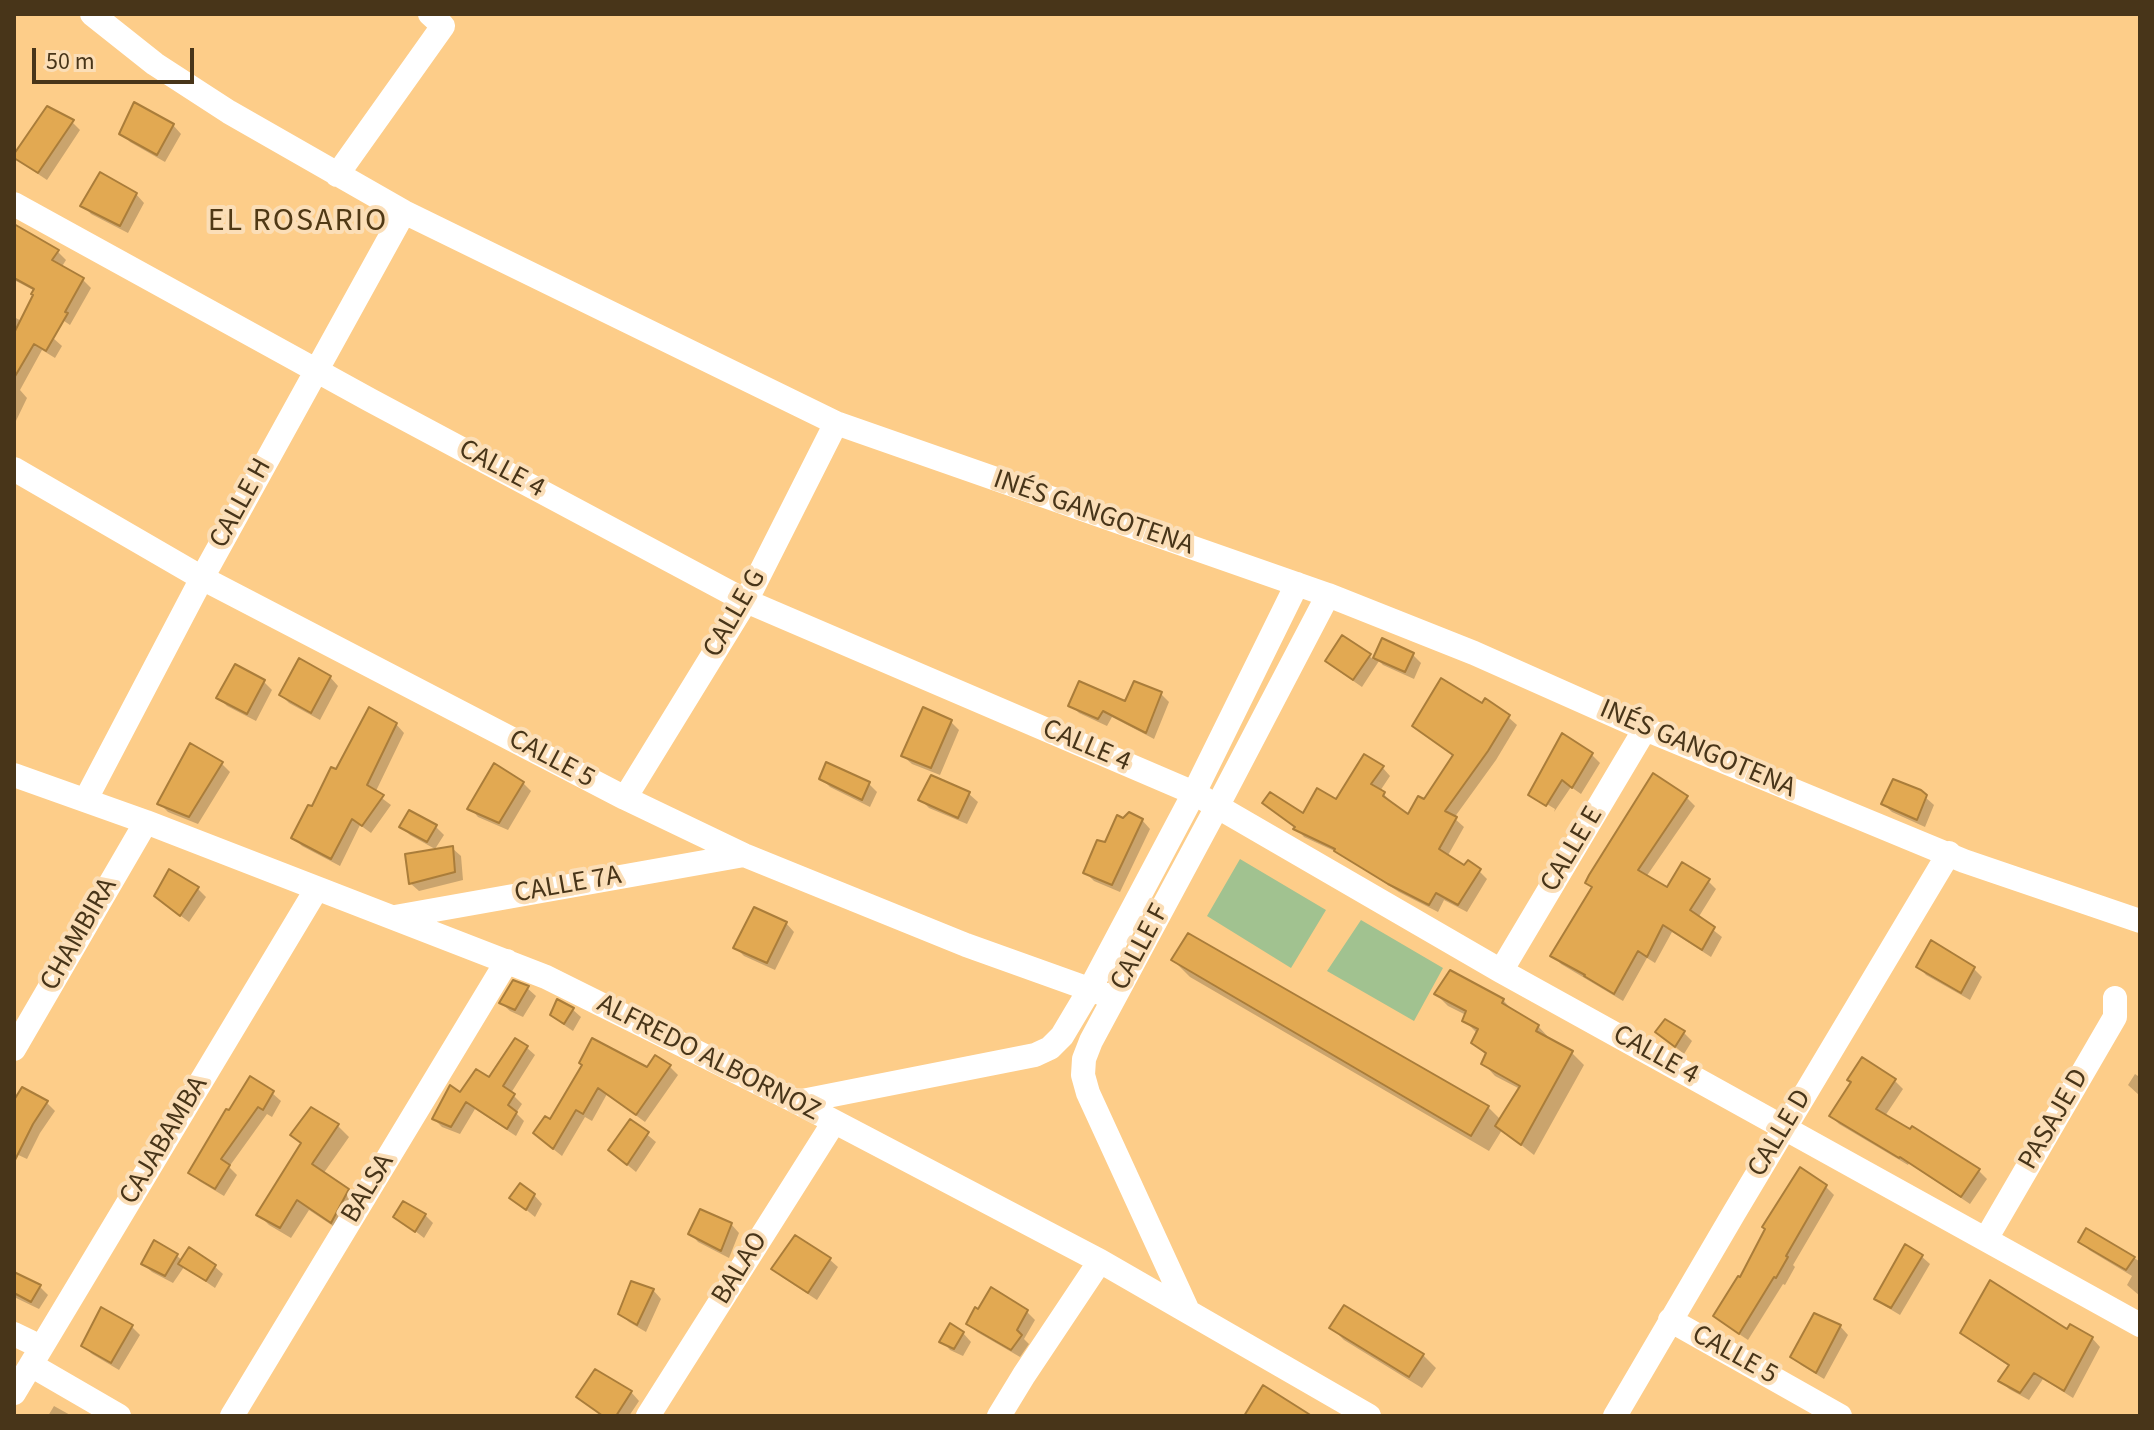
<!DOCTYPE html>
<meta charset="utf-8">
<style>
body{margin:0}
#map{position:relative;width:2154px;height:1430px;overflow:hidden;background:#fdcd89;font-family:"Source Sans 3",sans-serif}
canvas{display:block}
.frame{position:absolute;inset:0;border:16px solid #483519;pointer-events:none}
.scale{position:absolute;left:32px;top:48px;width:162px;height:36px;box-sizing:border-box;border:4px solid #483519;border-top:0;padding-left:10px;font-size:24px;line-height:28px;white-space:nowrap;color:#483519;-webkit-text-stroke:6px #fbdeb7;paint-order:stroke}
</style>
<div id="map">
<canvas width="2154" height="1430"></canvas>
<div class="frame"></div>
<div class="scale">50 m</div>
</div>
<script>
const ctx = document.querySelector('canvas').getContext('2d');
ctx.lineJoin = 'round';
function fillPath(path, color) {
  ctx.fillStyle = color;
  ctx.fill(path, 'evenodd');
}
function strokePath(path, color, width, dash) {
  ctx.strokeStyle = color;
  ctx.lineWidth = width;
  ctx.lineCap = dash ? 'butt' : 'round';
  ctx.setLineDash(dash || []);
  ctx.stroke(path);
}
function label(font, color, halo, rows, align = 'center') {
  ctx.font = font + ' "Source Sans 3",sans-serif';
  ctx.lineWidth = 8;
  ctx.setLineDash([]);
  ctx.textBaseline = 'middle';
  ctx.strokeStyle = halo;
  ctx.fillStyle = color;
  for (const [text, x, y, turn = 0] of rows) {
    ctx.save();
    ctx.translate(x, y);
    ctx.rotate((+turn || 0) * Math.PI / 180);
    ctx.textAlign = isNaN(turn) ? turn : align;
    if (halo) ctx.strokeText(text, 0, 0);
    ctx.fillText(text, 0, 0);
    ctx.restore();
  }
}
fillPath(new Path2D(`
 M1240 859 1326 910 1291 968 1207 916Z
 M1361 920 1443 968 1414 1021 1327 971Z`), '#a1c290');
fillPath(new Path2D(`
 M72 122 80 130 47 180 23 164 15 156Z
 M173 125 181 134 165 162 130 142 122 133Z
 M136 194 144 203 128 233 91 214 83 205Z
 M14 240 58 252 66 260 61 268 83 280 91 288 70 325 42 306 35 291 14 280Z
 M14 317 53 338 62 346 55 358 42 350 20 390 27 398 14 425V337L16 334 14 332Z
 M1383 640 1413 655 1421 663 1414 679 1383 665 1379 661 1362 687 1336 669 1327 661 1369 656 1374 660Z
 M330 677 338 686 320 720 289 703 281 695Z
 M264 682 272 690 256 721 227 706 219 698Z
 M1161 694 1169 702 1154 739 1112 717 1107 726 1079 713 1071 705 1126 703Z
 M1483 706 1508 717 1517 725 1496 760 1454 818 1464 827 1447 857 1464 867 1479 871 1487 879 1467 912 1444 900 1438 912 1399 892 1341 854 1304 837 1296 828 1264 803 1304 815 1337 802 1382 767 1390 776 1380 791 1392 802 1391 804 1409 817 1425 801 1455 756 1423 734 1415 726Z
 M951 722 959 730 940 775 912 764 903 756Z
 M396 724 404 733 375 793 391 805 371 833 360 825 340 866 302 846 294 838 337 772Z
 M190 746 222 764 230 772 198 824 168 812 160 804Z
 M1592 755 1600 763 1581 794 1571 787 1554 812 1555 809 1537 798V801L1530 794Z
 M827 765 869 784 877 792 870 807 830 787 822 779Z
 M932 778 969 794 978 802 967 824 929 808 921 800Z
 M523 783 531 791 508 830 478 817 470 808Z
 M1925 797 1934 805 1925 827 1892 812 1883 804Z
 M1687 798 1695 806 1646 877 1668 890 1708 881 1716 889 1698 918 1722 937 1711 957 1672 932 1655 963 1647 958 1623 1001 1561 964 1553 956Z
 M1142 820 1150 829 1120 892 1094 881 1086 873 1106 845Z
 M402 827H436L444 835 435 849 410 835Z
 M452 848 461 856 463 880 419 891 410 883Z
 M198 889 206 897 189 922 165 904Z
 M786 923 794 932 775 970 744 956 736 948Z
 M1932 943 1974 969 1982 977 1970 1000 1926 975 1918 966Z
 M1173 960 1488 1107 1501 1120 1520 1089 1495 1076 1483 1063 1487 1056 1473 1042 1476 1032 1464 1020 1466 1015 1448 1006 1436 994 1503 1000 1515 1013 1538 1026 1550 1039 1549 1041 1572 1053 1584 1065 1534 1155 1502 1130 1489 1151 1190 977Z
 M527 988 536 996 523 1017 510 1011 501 1003Z
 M572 1009 581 1017 573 1031 561 1023 552 1015Z
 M1657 1032 1684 1033 1692 1041 1684 1054Z
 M526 1047 535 1055 511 1093 522 1104 516 1113 524 1121 516 1136 475 1109 460 1134 442 1127 434 1119 489 1080Z
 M656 1058 670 1067 678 1075 645 1122 607 1094 592 1121 585 1117 562 1156 543 1141 550 1122 584 1065 647 1070Z
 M2140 1073V1096L2128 1085 2135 1074 2138 1076Z
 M1895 1081 1903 1089 1885 1116 1911 1132 1913 1129 1979 1171 1987 1179 1970 1204 1909 1163 1908 1165 1839 1124 1831 1116Z
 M23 1090 47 1103 55 1111 40 1133 27 1159 14 1153V1107Z
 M272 1093 281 1101 272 1117 267 1114 229 1167 237 1175 224 1196 199 1181 191 1173Z
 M312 1110 338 1126 349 1137 323 1174 347 1191 358 1202 342 1232 309 1210 291 1238 269 1225 258 1214 302 1145 292 1135Z
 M631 1121 656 1142 636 1172 619 1158Z
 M1826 1187 1834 1195 1793 1265 1795 1267 1785 1285 1783 1284 1748 1340 1724 1324 1715 1315 1741 1280 1767 1230Z
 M534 1195 542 1204 535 1217 512 1198Z
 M425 1215 433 1223 424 1238 396 1216Z
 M731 1224 739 1233 729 1258 698 1242 690 1233Z
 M2087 1231 2139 1261 2140 1259V1296L2127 1285 2132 1276 2089 1250 2081 1241Z
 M155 1243 177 1256 183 1261 214 1266 223 1274 215 1288 184 1267 173 1283 152 1272 143 1264Z
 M1921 1256 1930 1264 1900 1315 1885 1306 1877 1298Z
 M829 1259 838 1267 817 1300 782 1277 774 1269Z
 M14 1274 40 1287 48 1295 39 1309 14 1297Z
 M653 1290 661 1299 646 1332 629 1322 620 1314Z
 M992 1290 1027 1312 1035 1320 1024 1339 1029 1344 1020 1357 977 1332 969 1324 979 1312Z
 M102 1310 132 1327 140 1335 119 1370 92 1354 83 1346Z
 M1840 1326 1848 1335 1824 1379 1801 1365 1793 1357Z
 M1332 1328 1423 1355 1436 1368 1422 1388 1344 1340Z
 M1962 1332H2068L2092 1338 2100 1347 2073 1398 2043 1379 2029 1400 2009 1389 2001 1381 2010 1367 1970 1340Z
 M963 1333 971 1342 963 1356 950 1350 942 1341Z
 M631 1392 639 1401 629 1416H602L578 1397Z
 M54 1406 72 1416H48Z`), '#0003');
const building = new Path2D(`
 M134 102 174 124 157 155 119 134Z
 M47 106 74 120 38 173 14 158V154Z
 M100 172 137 193 120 226 80 206Z
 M14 224 59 250 52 260 84 278 65 312 68 313 46 351 34 344 14 378V333L33 295 31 294 34 289 14 278Z
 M1342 635 1371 654 1353 680 1325 661Z
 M1382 638 1414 653 1405 672 1373 658Z
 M299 658 331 676 311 713 279 695Z
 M235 664 265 680 247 714 216 698Z
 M1441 678 1482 703 1485 698 1510 715 1488 751 1445 811 1457 817 1439 849 1464 865 1468 860 1481 869 1458 905 1436 893 1429 905 1388 884 1334 851 1335 849 1293 829 1295 827 1262 803 1270 792 1303 813 1317 788 1336 799 1364 754 1384 766 1371 784 1385 792 1383 796 1408 814 1418 796 1424 799 1453 755 1412 726Z
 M1079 681 1125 701 1134 681 1162 692 1146 733 1103 711 1098 719 1068 706Z
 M369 707 397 723 367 785 384 795 362 826 352 819 331 859 291 838 308 805 312 806 331 767 336 769Z
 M923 707 952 720 931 768 901 756Z
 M1562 733 1593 753 1572 788 1562 780 1546 806 1528 795Z
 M190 743 223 762 189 817 157 804Z
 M826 762 870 782 862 800 819 779Z
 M494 763 524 782 499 823 467 809Z
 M1653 773 1688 796 1638 870 1667 887 1682 862 1710 879 1690 910 1715 927 1702 950 1663 925 1647 957 1638 951 1614 994 1584 976 1585 975 1550 956 1592 887 1585 883 1589 875Z
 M931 775 970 792 958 818 918 800Z
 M1893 779 1921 790 1927 795 1917 820 1881 804Z
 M409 810 437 825 427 842 399 827Z
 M1129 812 1143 819 1112 885 1083 873 1097 840 1105 842 1117 815 1123 818Z
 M453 846 455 872 409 884 405 854Z
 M169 869 199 887 180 916 154 896Z
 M754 907 787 922 767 963 733 948Z
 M1188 933 1489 1106 1471 1136 1171 960Z
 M1931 940 1975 967 1961 993 1916 967Z
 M1450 970 1504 999 1502 1003 1539 1025 1536 1031 1573 1051 1521 1145 1495 1126 1520 1086 1481 1064 1486 1053 1471 1043 1478 1029 1462 1021 1466 1011 1434 994Z
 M513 980 529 986 515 1010 499 1003Z
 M557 999 574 1008 564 1024 550 1015Z
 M1665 1019 1685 1031 1675 1047 1655 1032Z
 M515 1038 528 1046 503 1086 515 1094 508 1105 517 1112 507 1129 466 1102 451 1127 432 1119 450 1085 460 1092 476 1069 489 1077Z
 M592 1038 647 1067 655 1055 671 1065 636 1115 598 1088 583 1114 576 1110 553 1149 533 1133 545 1116 550 1119 582 1065 579 1063Z
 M1862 1057 1896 1079 1876 1109 1910 1129 1912 1126 1980 1169 1961 1197 1900 1157 1899 1158 1829 1116 1851 1082 1847 1080Z
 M250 1076 274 1091 263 1110 258 1107 221 1159 230 1165 215 1189 188 1173 226 1109 229 1110Z
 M22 1087 48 1101 33 1124 14 1162V1100Z
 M311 1107 339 1124 312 1164 349 1189 331 1223 297 1200 280 1228 256 1215 301 1143 290 1135Z
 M630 1119 649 1132 627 1165 608 1150Z
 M1800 1167 1827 1185 1786 1256 1788 1257 1776 1278 1774 1277 1739 1334 1713 1316 1738 1276 1740 1277 1765 1229 1762 1227Z
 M520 1183 535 1194 526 1210 509 1198Z
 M403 1201 426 1214 415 1232 393 1217Z
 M700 1209 732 1223 721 1251 688 1234Z
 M2086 1228 2135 1257 2126 1270 2078 1242Z
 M795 1235 831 1258 808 1293 771 1269Z
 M154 1240 178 1254 165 1276 141 1264Z
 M1905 1244 1923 1255 1891 1308 1874 1299Z
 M189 1247 216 1265 206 1281 178 1264Z
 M14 1272 41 1285 31 1302 14 1293Z
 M1990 1280 2067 1329 2070 1324 2093 1337 2064 1391 2034 1373 2020 1393 1998 1381 2009 1365 1960 1333Z
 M631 1281 654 1289 637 1325 618 1314Z
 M991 1287 1028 1310 1017 1330 1022 1335 1011 1350 966 1324 975 1307 978 1309Z
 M1344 1305 1424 1354 1409 1377 1329 1328Z
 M101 1307 133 1325 111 1363 81 1346Z
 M1814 1313 1841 1325 1816 1373 1790 1357Z
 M950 1323 964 1332 954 1349 939 1342Z
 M595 1369 632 1391 616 1416H603L576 1397Z
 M1263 1385 1312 1416H1244Z`);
fillPath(building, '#e2a952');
strokePath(building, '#aa7d3a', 2);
strokePath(new Path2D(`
 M92 14 155 64 229 112 404 212 836 423 1328 595 1474 653 1645 729 1964 861 2140 921
 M337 175 443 26 430 14
 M14 204 370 400 746 601 1194 793 1501 971 2140 1325
 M14 469 202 578 625 798 744 855 966 945 1114 998
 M14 775 146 822 546 977 797 1102 1100 1261 1369 1416
 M625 798 746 601 836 423
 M86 799 202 578 404 212
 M395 917 744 855
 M1501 971 1645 729
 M14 1049 146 822
 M797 1102 1035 1055 1050 1048 1062 1036 1090 989 1194 793 1297 584
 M1986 1239 2115 1017V998
 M1188 1311 1088 1093 1083 1075 1084 1059 1091 1041 1218 805 1328 595
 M1670 1320 1840 1416
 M14 1334 41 1347
 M31 1365 119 1416
 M14 1393 316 890
 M232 1416 507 961
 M648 1416 834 1122
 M999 1416 1024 1375 1100 1261
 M1615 1416 1734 1213 1949 853`), '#fff', 24);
label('28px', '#483519', '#fbdeb7', [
 ["CALLE 4",501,470,28],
 ["CALLE H",242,504,-61],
 ["INÉS GANGOTENA",1093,514,19],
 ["CALLE G",736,614,-60],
 ["CALLE 4",1086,747,23],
 ["INÉS GANGOTENA",1697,750,23],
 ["CALLE 5",551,760,28],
 ["CALLE E",1573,850,-59],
 ["CALLE 7A",568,886,-10],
 ["CHAMBIRA",80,935,-60],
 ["CALLE F",1141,948,-62],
 ["CALLE 4",1655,1056,29],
 ["ALFREDO ALBORNOZ",708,1059,27],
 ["PASAJE D",2055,1120,-60],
 ["CALLE D",1781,1134,-59],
 ["CAJABAMBA",165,1141,-59],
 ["BALSA",369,1189,-59],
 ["BALAO",741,1269,-58],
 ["CALLE 5",1734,1356,29]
]);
ctx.letterSpacing = '2px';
label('32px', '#503915', '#fbdeb7', [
 ["EL ROSARIO",298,223]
]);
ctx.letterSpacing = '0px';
</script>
